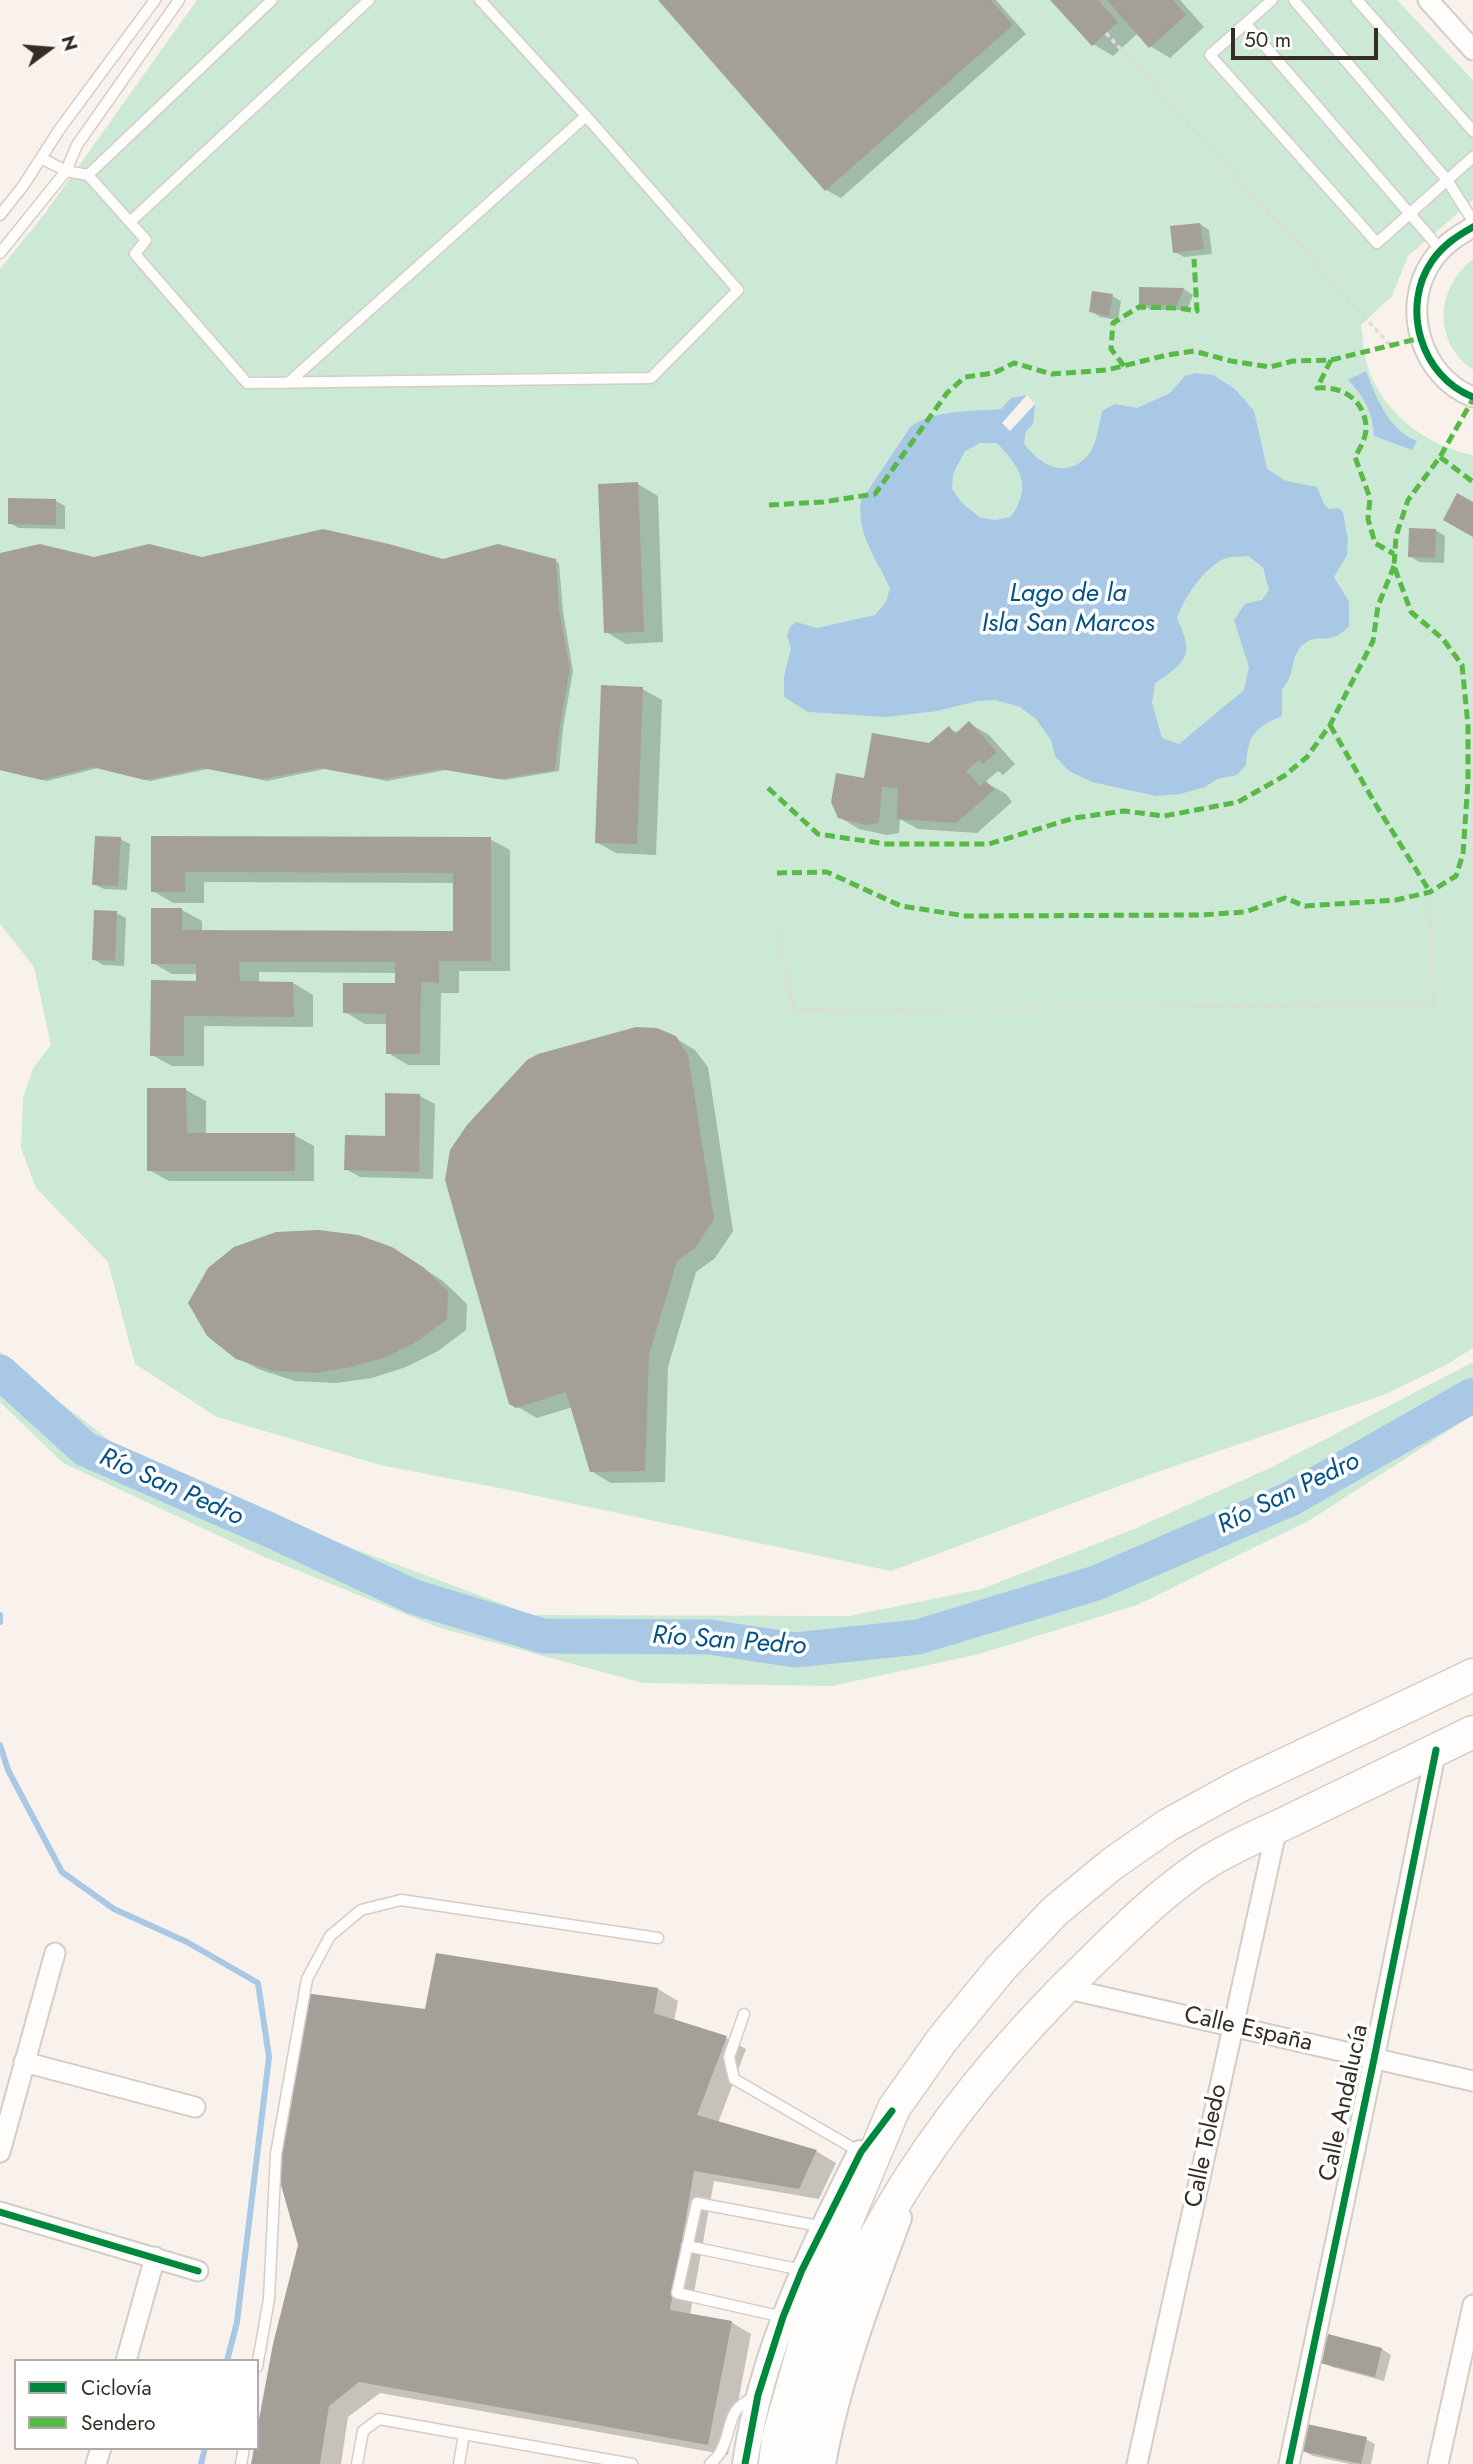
<!DOCTYPE html>
<meta charset="utf-8">
<style>
body{margin:0}
#map{position:relative;width:1473px;height:2464px;overflow:hidden;background:#f9f2ec;font-family:Jost,sans-serif}
canvas{display:block}
.legend{position:absolute;left:14px;top:2359px;width:245px;height:91px;box-sizing:border-box;background:#fff;border:2px solid #aeaba8;margin:0;padding:9px 12px;list-style:none;font-size:21px;color:#342d25}
.legend li{display:flex;align-items:center;gap:14px;height:35px}
.legend b{width:35px;border:2px solid #aeaba8}
.north{position:absolute;left:14px;top:14px;width:70px;height:70px;-webkit-text-stroke:5px #fff;paint-order:stroke;rotate:74deg;font-size:19px;font-weight:700;line-height:28px;text-align:center;color:#342d25}
.north::after{content:'';display:block;margin:auto;width:24px;height:32px;background:#342d25;clip-path:polygon(50% 0,100% 100%,50% 72%,0 100%)}
.scale{position:absolute;left:1231px;top:28px;width:147px;height:32px;box-sizing:border-box;border:4px solid #342d25;border-top:0;padding-left:9px;font-size:21px;line-height:24px;white-space:nowrap;color:#342d25;-webkit-text-stroke:5px #fff;paint-order:stroke}
</style>
<div id="map">
<canvas width="1473" height="2464"></canvas>
<ul class="legend">
<li><b style="height:9px;background:#00873e"></b>Ciclovía</li>
<li><b style="height:9px;background:#58b947"></b>Sendero</li>
</ul>
<div class="north">N</div>
<div class="scale">50 m</div>
</div>
<script>
const ctx = document.querySelector('canvas').getContext('2d');
ctx.lineJoin = 'round';
function fillPath(path, color) {
  ctx.fillStyle = color;
  ctx.fill(path, 'evenodd');
}
function strokePath(path, color, width, dash) {
  ctx.strokeStyle = color;
  ctx.lineWidth = width;
  ctx.lineCap = dash ? 'butt' : 'round';
  ctx.setLineDash(dash || []);
  ctx.stroke(path);
}
function label(font, color, halo, rows, align = 'center') {
  ctx.font = font + ' Jost,sans-serif';
  ctx.lineWidth = 7;
  ctx.setLineDash([]);
  ctx.textBaseline = 'middle';
  ctx.strokeStyle = halo;
  ctx.fillStyle = color;
  for (const [text, x, y, turn = 0] of rows) {
    ctx.save();
    ctx.translate(x, y);
    ctx.rotate((+turn || 0) * Math.PI / 180);
    ctx.textAlign = isNaN(turn) ? turn : align;
    if (halo) ctx.strokeText(text, 0, 0);
    ctx.fillText(text, 0, 0);
    ctx.restore();
  }
}
fillPath(new Path2D(`
 M197 0H1397L1473 80V200L1408 256 1392 296 1361 325C1363 339 1364 355 1368 368 1384 414 1427 446 1473 455V1348L1446 1365 1381 1396 1157 1472 891 1571 504 1489 380 1465 217 1417 135 1364 108 1262 36 1188 21 1148 23 1098 33 1068 51 1045 34 967 0 924V269L43 216Z
 M1473 259V370C1468 366 1461 361 1457 355 1433 323 1443 282 1473 259Z
 M0 1351 19 1371 142 1465 347 1546 532 1615 849 1616 982 1589 1134 1529 1270 1468 1473 1362V1415L1310 1520 1137 1605 979 1654 832 1686 643 1683 440 1628 262 1556 63 1463 0 1402Z`), '#cbe9d5');
fillPath(new Path2D(`
 M1366 371C1376 397 1389 431 1417 441L1412 450 1374 436C1373 413 1364 396 1348 380Z
 M1196 373 1213 375 1235 389 1254 411 1267 469 1286 481 1317 487 1324 504 1329 509 1338 508 1343 512 1348 540 1347 555 1334 577 1349 602V626C1331 647 1318 632 1304 644 1289 656 1296 676 1282 689V716C1255 728 1248 734 1246 765L1237 775 1217 779 1205 787 1180 794 1156 796 1092 782 1069 771 1055 756 1051 740 1036 719 1020 707 995 700 978 701 937 711 886 717 808 712 784 697V676L791 648 787 636 790 627 796 622 817 628 875 615 886 602 890 588C877 560 856 533 861 501L911 426C939 409 969 412 1001 409L1011 398 1027 395 1035 404 1033 424 1026 431 1024 443C1039 465 1067 481 1089 454 1097 443 1099 424 1102 411L1115 404 1137 408 1170 393 1185 376ZM980 443H997C1020 468 1033 484 1011 517L995 520 979 517 961 502 952 489 953 474 965 451ZM1248 556 1263 567 1269 590 1262 600 1245 604 1234 620 1249 667 1244 690 1179 744 1162 738 1152 703 1155 683C1188 662 1194 654 1177 618 1184 598 1205 566 1226 558 1232 556 1242 557 1248 556Z`), '#a8c8e6');
fillPath(new Path2D(`
 M1027 395 1035 404 1010 431 1002 423Z`), '#f9f2ec');
fillPath(new Path2D(`
 M661 0H996L1026 34 841 198 826 190Z
 M1053 0H1180L1204 27 1170 58 1150 46 1138 33 1113 56 1093 44Z
 M1200 224 1209 230 1212 254 1184 257 1175 252Z
 M1141 288 1184 289 1193 295 1187 310H1151L1141 304Z
 M1112 296 1121 301 1118 320 1100 317 1091 311Z
 M638 484 658 496 663 642 626 644 606 632Z
 M56 501 65 506V529L19 528 9 523Z
 M1435 530 1445 536 1444 563 1419 562 1410 556Z
 M0 554 94 559 555 561 559 563 563 612 573 671 563 728 559 771 505 780 446 770 387 781 325 769 267 781 208 769 150 781 98 768 47 781 0 770Z
 M642 689 662 700 656 855 616 853 596 842Z
 M969 723 989 735 1015 764 1003 775 998 771 985 782 1006 794 1012 802 977 833 918 829 900 819 899 833 887 835 859 829 839 817 865 780 930 745 949 728 958 733Z
 M153 838 490 839 510 850V971H459V993H441L440 1065H408L388 1053V1024H365L345 1012 396 985V973L259 972V983H293L313 995V1027L204 1026V1066H172L152 1055 198 982V974H172L153 963V910H182L202 921V932L455 933V883L204 882V903H173L153 891Z
 M120 839 130 844 127 890 104 889 94 884Z
 M116 913 126 918 124 966 103 965 93 959Z
 M675 1038 695 1050 708 1067 733 1231 715 1258 696 1272 668 1367 665 1482 611 1483 591 1471 573 1407 537 1418 511 1403Z
 M186 1090 206 1101V1134L294 1135 314 1146V1181H169L149 1170Z
 M420 1096 435 1104 433 1179 360 1177 346 1169 387 1138Z
 M412 1261 443 1281 467 1304 466 1330 438 1351 406 1367 372 1378 336 1383 295 1381 258 1369 237 1357Z
 M437 1955 658 1989 678 2001 674 2021 726 2038 746 2049 718 2123 816 2151 836 2163 819 2199 714 2181 690 2315 731 2322 751 2334 728 2455 380 2393 348 2417 341 2464H253L427 2011Z
 M1382 2349 1391 2355 1384 2381 1332 2367 1322 2362Z
 M1366 2439 1375 2444 1371 2464H1350L1313 2456 1303 2451Z`), '#0003');
strokePath(new Path2D(`
 M0 1393 23 1394
 M0 1615V1622
 M0 1745 8 1770 62 1872 114 1909 187 1942 258 1983 269 2057 237 2322 227 2361
 M201 2464 205 2448`), '#a8c8e6', 6);
strokePath(new Path2D(`
 M0 1372 85 1449 270 1530 414 1597 543 1636 709 1637 795 1650 918 1637 1096 1583 1290 1499 1473 1395`), '#a8c8e6', 35);
fillPath(new Path2D(`
 M658 0H991L1013 25 825 191Z
 M1050 0H1098L1118 22 1092 46Z
 M1107 0H1173L1186 15 1149 48Z
 M1200 223 1204 249 1173 253 1170 226Z
 M1139 287 1184 288 1177 305H1139Z
 M1092 291 1113 294 1109 316 1089 312Z
 M638 482 644 632 604 633 598 484Z
 M1457 493 1473 502V537L1443 520Z
 M8 498 56 499V525L8 524Z
 M1409 528 1436 529 1435 558 1408 557Z
 M323 529 389 544 443 559 498 544 556 559 559 609 570 668 560 725 555 770 499 779 441 769 382 779 320 768 262 779 203 768 145 780 92 767 42 780 0 770V553L40 544 94 557 149 544 202 557Z
 M601 685 643 687 637 844 595 843Z
 M969 721 997 752 983 764 979 760 966 771 980 786 986 781 994 790 956 823 897 819 898 788 882 787 879 823 866 825 838 818 831 802 836 773 864 778 872 733 929 743 949 726 955 734Z
 M95 836 121 837 118 886 92 885Z
 M151 836 491 837V961H439V983L421 982 420 1054H386V1014L343 1013V983H395V962H239L240 981 293 982 294 1017 184 1016V1056H150L151 980 196 981V964H151V908H182V930L453 931V873L185 872V892H151Z
 M94 910 117 911 115 961 92 960Z
 M636 1027 657 1028 676 1036 688 1055 714 1219 695 1248 677 1261 649 1355 645 1471 590 1472 566 1392 516 1408 509 1404 445 1180 450 1150 467 1125 527 1060 538 1054Z
 M147 1088H186L187 1133H295V1171H147Z
 M385 1093 420 1094 419 1172 344 1170 345 1135 385 1136Z
 M319 1230 358 1235 392 1247 423 1267 448 1291 447 1319 418 1341 386 1357 351 1367 315 1373 274 1371 236 1359 207 1336 188 1303 208 1268 234 1247 276 1232Z
 M436 1953 658 1988 654 2013 727 2036 697 2115 817 2150 799 2189 694 2171 670 2310 732 2321 708 2445 359 2382 329 2406 320 2464H251L254 2448H257V2430L273 2344 298 2245 277 2171 305 1993 425 2009Z
 M1328 2334 1382 2348 1375 2377 1320 2363Z
 M1307 2424 1367 2437 1361 2464 1301 2451Z`), '#a59f99');
const service = new Path2D(`
 M1272 0 1210 55 1377 243 1473 157
 M1294 0 1447 180 1473 221
 M1357 0 1473 131
 M1246 24 1441 250
 M41 158 66 171 88 175 272 0
 M88 175 146 240 135 254 247 383 651 378 738 290 586 116 480 0
 M0 215 23 186 59 130 155 0
 M130 222 369 0
 M0 253 66 171 77 145 179 0
 M288 383 586 116
 M744 2014 729 2057 734 2079 860 2152
 M687 2246 802 2270
 M783 2317 677 2293 697 2203 824 2227
 M257 2367 269 2299 276 2154 307 1979 330 1936 361 1910 401 1900 658 1938
 M241 2464 244 2448
 M357 2464 363 2431 379 2419 632 2464
 M459 2464 464 2434
 M710 2464C714 2460 719 2456 721 2451 734 2426 725 2410 755 2397`);
const minor = new Path2D(`
 M1428 0 1473 50
 M1473 227C1457 236 1443 245 1432 261 1400 307 1421 377 1473 397
 M1064 1988 1473 2081
 M24 2062 195 2107
 M0 2152 55 1953
 M0 2212 198 2271
 M126 2361 155 2257
 M96 2464 101 2448
 M1137 2464 1277 1827
 M1289 2464 1374 2059 1436 1750
 M1438 2464 1473 2305`);
const tertiary = new Path2D(`
 M745 2464C761 2351 810 2254 860 2153
 M823 2464C838 2380 869 2298 899 2218`);
const primary = new Path2D(`
 M775 2464 778 2438 808 2332 847 2220 894 2108 942 2040 1001 1968 1055 1911 1112 1864 1168 1825 1239 1786 1473 1675
 M797 2464C827 2267 950 2098 1091 1962 1126 1928 1162 1892 1203 1865 1230 1847 1263 1834 1292 1820 1352 1791 1413 1761 1473 1732`);
strokePath(service, '#d4cdc6', 13);
strokePath(minor, '#d4cdc6', 23);
strokePath(tertiary, '#d4cdc6', 28);
strokePath(primary, '#d4cdc6', 35);
strokePath(new Path2D(`
 M1106 33 1390 345
 M779 935 794 1010 1433 1005 1430 892`), '#dddbd9', 3.5, [5, 3.5]);
strokePath(service, '#fefdfc', 10);
strokePath(minor, '#fefdfc', 19);
strokePath(tertiary, '#fefdfc', 24);
strokePath(primary, '#fefdfc', 32);
strokePath(new Path2D(`
 M1331 360 1317 388C1341 386 1363 398 1366 425 1367 437 1360 448 1355 457L1370 498 1368 519 1375 543 1394 554
 M1124 366 1111 349 1113 323 1139 307 1178 308 1197 311 1194 259
 M1440 457 1473 482
 M769 505 823 502 875 494 947 393 965 377 994 373 1014 363 1052 374 1107 370 1167 355 1194 351 1231 361 1270 367 1293 361 1331 360 1421 338
 M1330 725 1376 805 1430 892
 M768 788 818 834 886 844H989L1074 818 1124 811 1164 816 1238 802 1284 776 1307 757 1330 725 1373 641 1378 606 1394 566
 M777 873 827 872 901 906 966 916 1201 915 1245 912 1285 898 1305 906 1396 900 1430 892 1456 876 1463 854 1468 781V725L1462 665 1443 639 1411 612 1394 566 1396 536 1408 500 1440 457 1473 399`), '#58b947', 5, [10, 5]);
strokePath(new Path2D(`
 M1473 227C1457 236 1443 245 1432 261 1400 307 1421 377 1473 397
 M0 2212 198 2271
 M745 2464 758 2395 783 2317 802 2270 861 2152 892 2111
 M1289 2464 1374 2059 1436 1750`), '#00873e', 7);
label('24px', '#342d25', '#fff', [
 ["Calle España",1248,2030,13],
 ["Calle Andalucía",1345,2103,-78],
 ["Calle Toledo",1207,2146,-78]
]);
label('italic 26px', '#005288', '#fff', [
 ["Lago de la",1068,595],
 ["Isla San Marcos",1068,625],
 ["Río San Pedro",171,1488,24],
 ["Río San Pedro",1289,1494,-26],
 ["Río San Pedro",729,1642,4]
]);
</script>
